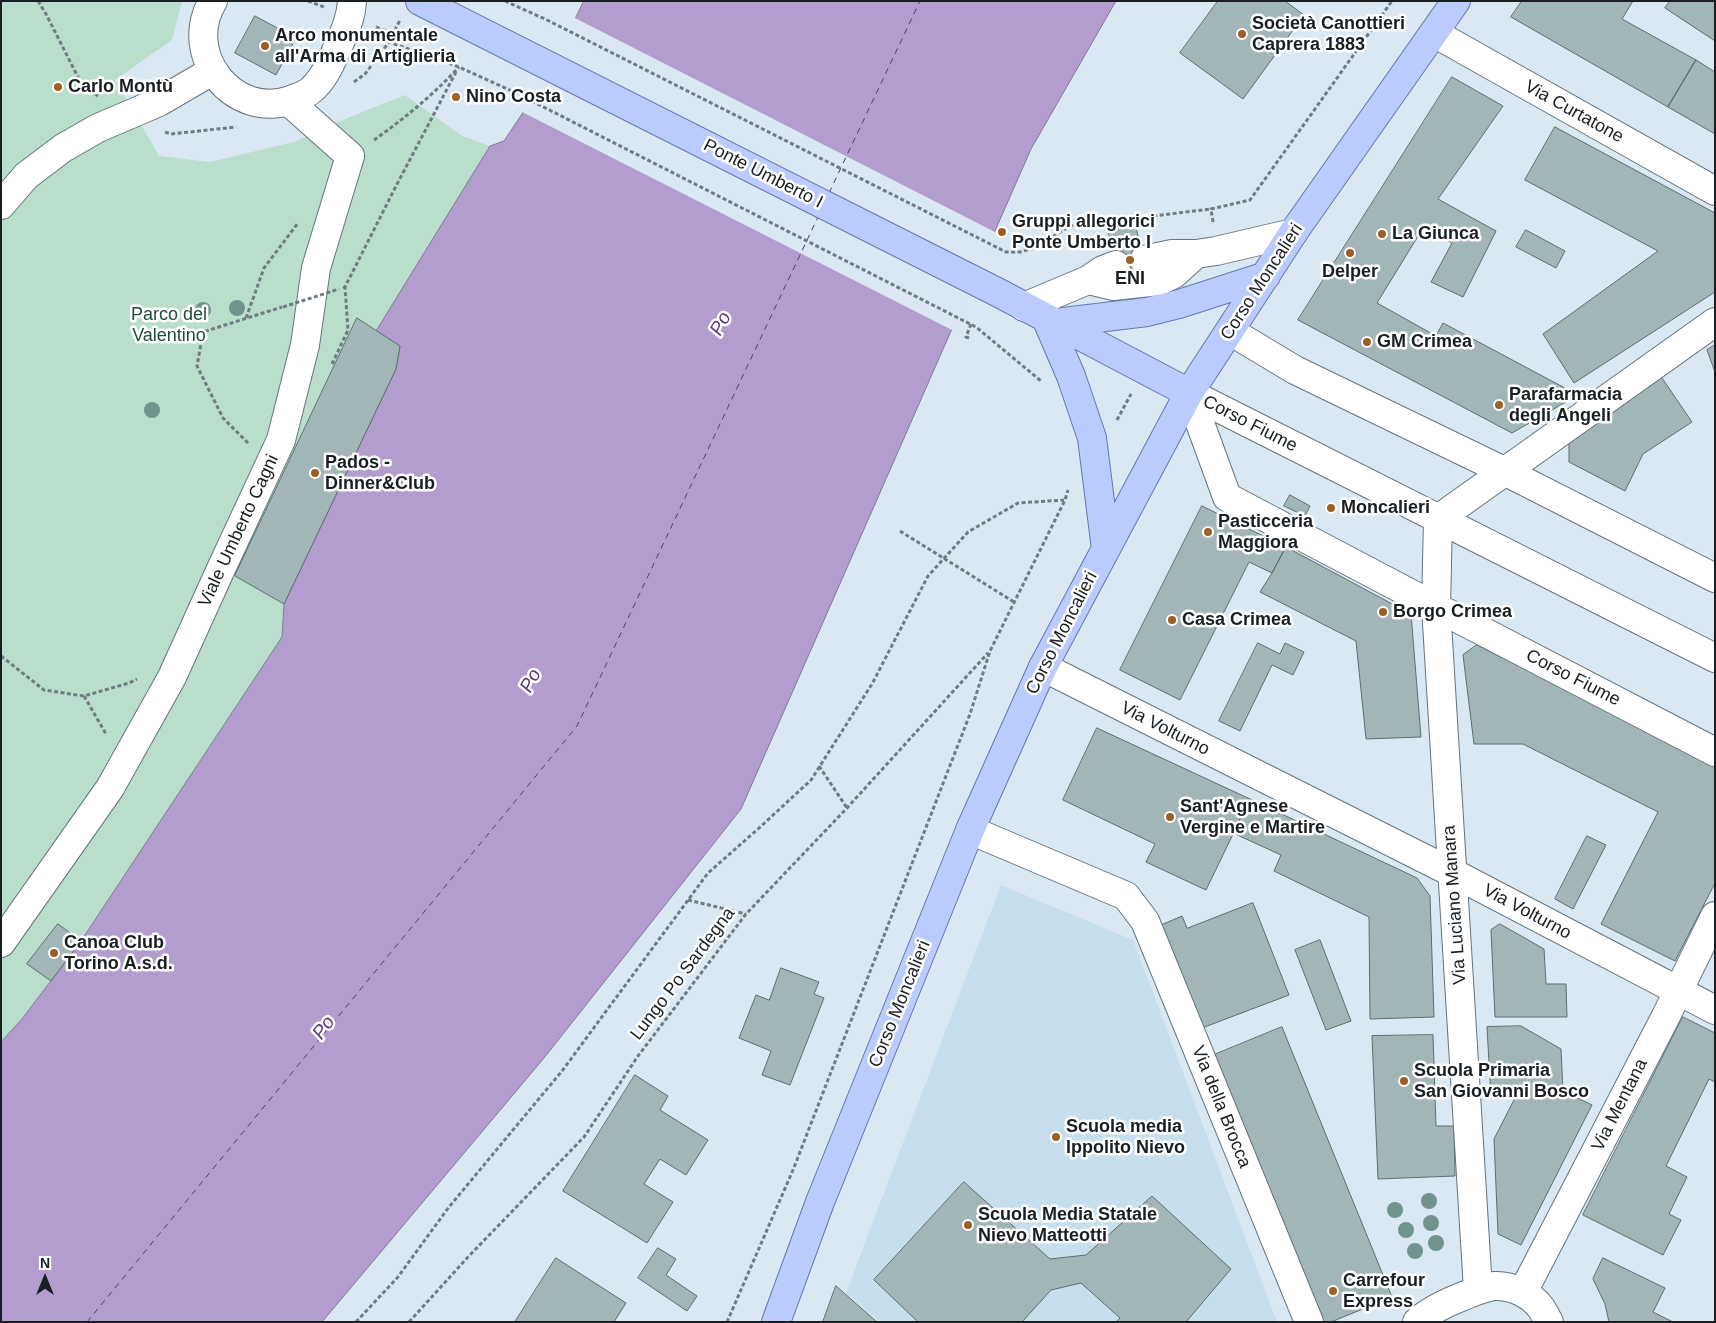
<!DOCTYPE html>
<meta charset="utf-8">
<style>
body{margin:0}
#map{position:relative;width:1716px;height:1323px;overflow:hidden;background:#d9e8f2;font-family:Arial,sans-serif}
canvas{display:block}
.frame{position:absolute;inset:0;border:2px solid #181e21;pointer-events:none}
.north{position:absolute;left:20px;top:1253px;width:50px;height:50px;-webkit-text-stroke:4px #fff;paint-order:stroke;rotate:0deg;font-size:14px;font-weight:700;line-height:20px;text-align:center;color:#181e21}
.north::after{content:'';display:block;margin:auto;width:18px;height:22px;background:#181e21;clip-path:polygon(50% 0,100% 100%,50% 72%,0 100%)}
</style>
<div id="map">
<canvas width="1716" height="1323"></canvas>
<div class="frame"></div>
<div class="north">N</div>
</div>
<script>
const ctx = document.querySelector('canvas').getContext('2d');
ctx.lineJoin = 'round';
function fillPath(path, color) {
  ctx.fillStyle = color;
  ctx.fill(path, 'evenodd');
}
function strokePath(path, color, width, dash) {
  ctx.strokeStyle = color;
  ctx.lineWidth = width;
  ctx.lineCap = dash ? 'butt' : 'round';
  ctx.setLineDash(dash || []);
  ctx.stroke(path);
}
function label(font, color, halo, rows, align = 'center') {
  ctx.font = font + ' Arial,sans-serif';
  ctx.lineWidth = 5;
  ctx.setLineDash([]);
  ctx.textBaseline = 'middle';
  ctx.strokeStyle = halo;
  ctx.fillStyle = color;
  for (const [text, x, y, turn = 0] of rows) {
    ctx.save();
    ctx.translate(x, y);
    ctx.rotate((+turn || 0) * Math.PI / 180);
    ctx.textAlign = isNaN(turn) ? turn : align;
    if (halo) ctx.strokeText(text, 0, 0);
    ctx.fillText(text, 0, 0);
    ctx.restore();
  }
}
fillPath(new Path2D(`
 M1001 885 1133 940 1277 1322H880L846 1293Z`), '#c7deec');
fillPath(new Path2D(`
 M1 1H182L172 40 115 80 159 156 210 162 294 142 350 117 405 95 462 136 490 146 385 318 235 576 284 604 282 637 81 941 22 1019 1 1042Z`), '#b9decc');
const water = new Path2D(`
 M584 1H1116L1031 149 741 809 544 1058 322 1322H1V1042L22 1019 81 941 282 637 284 604 396 369 400 346 376 331 490 146 504 141 550 72Z`);
fillPath(water, '#b39cce');
strokePath(water, '#84769a', 1);
fillPath(new Path2D(`
 M573 17 997 233 954 331 522 112 529 99 547 71Z`), '#d9e8f2');
strokePath(new Path2D(`
 M829 193 920 1
 M87 1322 577 726 818 217`), '#583977', 1, [6, 5]);
const building = new Path2D(`
 M1218 1H1285L1304 15 1243 99 1180 53Z
 M1522 1H1633L1622 19 1696 60 1668 107 1511 17Z
 M1670 1H1715V41L1665 8Z
 M255 16 296 38 276 75 235 53Z
 M1696 60 1715 72V134L1668 107Z
 M1452 77 1503 106 1438 199 1496 231 1463 297 1431 282 1452 243 1423 228 1377 303 1436 336 1443 323 1578 395 1512 433 1298 320Z
 M1555 127 1715 213V292L1574 383 1543 334 1658 251 1525 180Z
 M1135 224 1140 243 1112 249 1108 231Z
 M1526 230 1565 251 1556 268 1516 247Z
 M1140 243 1147 274 1119 281 1112 249Z
 M357 318 400 346 396 369 284 604 235 576Z
 M1715 345V372L1707 350Z
 M1662 378 1692 422 1643 454 1625 491 1569 462V441Z
 M1290 495 1310 506 1305 516 1284 506Z
 M1202 506 1286 547 1272 573 1249 562 1180 700 1120 670Z
 M1286 547 1411 614 1421 737 1366 739 1356 641 1260 592 1272 573Z
 M1258 643 1280 654 1285 643 1304 652 1293 675 1272 665 1240 731 1219 721Z
 M1477 645 1715 765V883L1675 961 1601 924 1658 812 1523 744H1474L1463 655Z
 M1097 728 1250 799 1206 890 1146 862 1155 844 1063 800Z
 M1250 799 1417 878 1430 896 1434 1017 1370 1019 1369 917 1274 871 1281 855 1233 833Z
 M1587 836 1606 845 1573 909 1555 899Z
 M1253 903 1289 995 1202 1028 1161 925 1182 916 1187 928Z
 M58 924 81 941 51 981 27 964Z
 M1500 924 1544 949 1546 984H1566L1567 1017H1495L1491 930Z
 M1320 940 1351 1021 1326 1030 1295 950Z
 M781 968 819 982 814 994 824 998 790 1085 762 1075 771 1051 739 1038 756 995 769 1000Z
 M1683 1017 1715 1033V1082L1709 1079 1666 1166 1687 1177 1669 1214 1681 1220 1663 1255 1583 1215Z
 M1521 1026 1561 1049 1563 1091 1592 1105 1521 1245 1498 1234 1494 1139 1516 1096 1491 1097 1487 1027Z
 M1282 1027 1392 1297 1331 1322H1323L1214 1055Z
 M1433 1035 1436 1126H1454L1455 1176 1378 1179 1372 1036Z
 M635 1075 668 1096 660 1110 708 1140 686 1175 660 1159 644 1184 673 1202 647 1243 563 1191Z
 M964 1182 1050 1259 1086 1255 1152 1196 1231 1269 1186 1322H1116L1120 1318 1081 1283 1051 1290 1022 1322H918L874 1280Z
 M658 1248 676 1259 666 1275 697 1296 687 1311 638 1278Z
 M556 1258 626 1303 614 1322H515Z
 M1603 1258 1665 1288 1653 1312 1673 1322H1609L1605 1304 1593 1279Z
 M836 1286 877 1322H823Z`);
fillPath(building, '#a3b6b7');
strokePath(building, '#5c6d6e', 1);
const minor = new Path2D(`
 M213 1C181 54 233 120 291 100 298 97 306 95 311 90 323 80 330 65 336 51 343 35 351 20 352 1
 M1434 33 1715 191
 M1 205 26 176 63 148 98 128 159 102 212 71
 M1144 260 1172 254H1196
 M1088 280 1113 286 1159 281 1174 274 1196 254 1216 251 1293 233
 M1024 307 1088 280 1103 270 1116 265
 M1230 331 1295 370 1506 472 1715 578
 M1189 393 1227 497 1436 607 1715 752
 M1189 393 1715 658
 M1043 667 1453 873 1715 1010
 M970 830 1126 896 1145 921 1309 1322
 M1 943 110 788 172 677 220 571 281 440 305 345 316 268 350 156 288 101
 M1478 1290 1436 607 1438 519 1715 322
 M1523 1292 1666 1016 1715 916
 M1417 1322C1429 1311 1446 1303 1461 1297 1471 1293 1482 1288 1494 1286 1511 1285 1531 1294 1541 1308 1544 1312 1546 1317 1549 1322`);
const major = new Path2D(`
 M420 1 997 292 1189 393
 M1046 318 1071 376 1092 438 1106 549
 M1055 323 1147 312 1179 304 1266 276
 M776 1322 820 1202 970 830 1043 667 1189 393 1293 233 1456 1`);
strokePath(minor, '#66747c', 30);
strokePath(major, '#6578b1', 30);
strokePath(new Path2D(`
 M38 1 46 14 82 85 98 96
 M308 1 324 7
 M505 1 547 20 1006 252H1020L1034 248 1070 226 1211 209
 M376 27 393 34
 M389 42 400 20
 M354 82 365 74 389 42 459 67 514 92 976 327 1041 381
 M165 132 171 134 236 127
 M374 140C405 118 433 95 459 67
 M1213 222 1211 209 1250 200 1392 1
 M343 288 345 287 395 188 456 72
 M246 318 264 268 298 223
 M969 338 966 337 971 324
 M332 364 348 330 345 287
 M1117 420 1131 394
 M248 443 223 418 197 366 203 332 282 307
 M900 531 1014 602
 M1 656 44 690 84 696 129 683 137 679
 M84 696 106 734
 M819 766 847 808
 M688 900 746 914
 M356 1322 398 1277 449 1207 562 1071 708 873 758 829 811 780 872 684 928 576 968 532 1018 503 1064 500
 M409 1322 468 1257 584 1137 638 1056 746 914 847 808 988 653
 M727 1322 793 1170 970 714 990 651 1065 500 1068 490`), '#717b82', 3, [4, 2.5]);
strokePath(minor, '#fff', 28);
strokePath(major, '#bbcbfe', 28);
strokePath(new Path2D(`
 M283 307 339 289`), '#717b82', 3, [4, 2.5]);
ctx.fillStyle = '#70938d';
for (const [x, y] of [
 [237,308],
 [203,310],
 [152,410],
 [1429,1201],
 [1395,1210],
 [1431,1223],
 [1406,1230],
 [1436,1243],
 [1415,1251]
]) {
  ctx.beginPath();
  ctx.arc(x, y, 8, 0, 2 * Math.PI);
  ctx.fill();
}
for (const [x, y, r, color] of [
 [1242,34,5,"#9e5f25"],
 [265,46,5,"#9e5f25"],
 [58,87,5,"#9e5f25"],
 [456,97,5,"#9e5f25"],
 [1002,232,5,"#9e5f25"],
 [1382,234,5,"#9e5f25"],
 [1350,253,5,"#9e5f25"],
 [1130,260,5,"#9e5f25"],
 [1367,342,5,"#9e5f25"],
 [1499,405,5,"#9e5f25"],
 [315,473,5,"#9e5f25"],
 [1331,508,5,"#9e5f25"],
 [1208,532,5,"#9e5f25"],
 [1383,612,5,"#9e5f25"],
 [1172,620,5,"#9e5f25"],
 [1170,817,5,"#9e5f25"],
 [54,953,5,"#9e5f25"],
 [1404,1081,5,"#9e5f25"],
 [1056,1137,5,"#9e5f25"],
 [968,1225,5,"#9e5f25"],
 [1333,1291,5,"#9e5f25"]
]) {
  const dot = new Path2D();
  dot.arc(x, y, r, 0, 2 * Math.PI);
  ctx.fillStyle = color;
  ctx.fill(dot);
  strokePath(dot, '#fff', 2);
}
label('bold 18px', '#181e21', '#fff', [
 ["Società Canottieri",1252,24],
 ["Caprera 1883",1252,45],
 ["Arco monumentale",275,36],
 ["all'Arma di Artiglieria",275,57],
 ["Carlo Montù",68,87],
 ["Nino Costa",466,97],
 ["Gruppi allegorici",1012,222],
 ["Ponte Umberto I",1012,243],
 ["La Giunca",1392,234],
 ["Delper",1350,272,"center"],
 ["ENI",1130,279,"center"],
 ["GM Crimea",1377,342],
 ["Parafarmacia",1509,395],
 ["degli Angeli",1509,416],
 ["Pados -",325,463],
 ["Dinner&Club",325,484],
 ["Moncalieri",1341,508],
 ["Pasticceria",1218,522],
 ["Maggiora",1218,543],
 ["Borgo Crimea",1393,612],
 ["Casa Crimea",1182,620],
 ["Sant'Agnese",1180,807],
 ["Vergine e Martire",1180,828],
 ["Canoa Club",64,943],
 ["Torino A.s.d.",64,964],
 ["Scuola Primaria",1414,1071],
 ["San Giovanni Bosco",1414,1092],
 ["Scuola media",1066,1127],
 ["Ippolito Nievo",1066,1148],
 ["Scuola Media Statale",978,1215],
 ["Nievo Matteotti",978,1236],
 ["Carrefour",1343,1281],
 ["Express",1343,1302]
], 'left');
label('18px', '#181e21', '#fff', [
 ["Via Curtatone",1574,112,29],
 ["Ponte Umberto I",763,174,27],
 ["Corso Moncalieri",1262,282,-57],
 ["Corso Fiume",1250,424,27],
 ["Viale Umberto Cagni",239,531,-65],
 ["Corso Moncalieri",1062,633,-63],
 ["Corso Fiume",1573,678,27],
 ["Via Volturno",1165,729,27],
 ["Via Luciano Manara",1455,905,-94],
 ["Via Volturno",1527,912,28],
 ["Lungo Po Sardegna",683,974,-53],
 ["Corso Moncalieri",900,1004,-68],
 ["Via Mentana",1620,1105,-63],
 ["Via della Brocca",1221,1107,68]
]);
label('18px', '#1b4d3a', '#fff', [
 ["Parco del",169,315],
 ["Valentino",169,336]
]);
label('italic 19px', '#583977', '#fff', [
 ["Po",721,324,-62],
 ["Po",531,681,-62],
 ["Po",324,1028,-54]
]);
</script>
